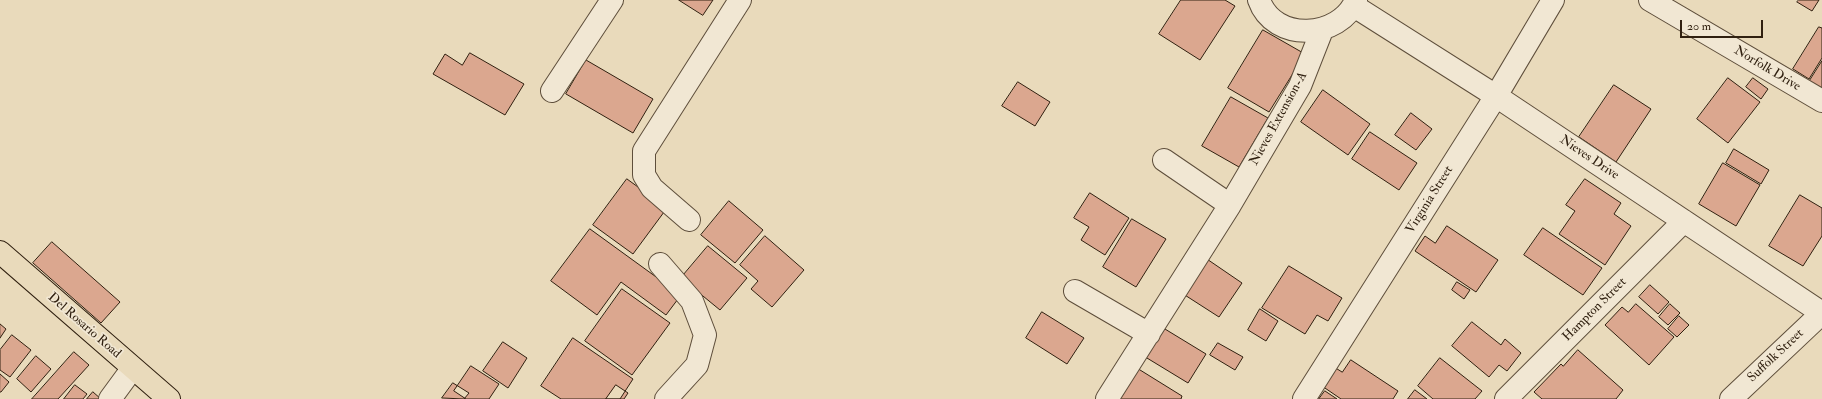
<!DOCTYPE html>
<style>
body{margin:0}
#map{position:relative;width:1822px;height:399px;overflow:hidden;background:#e9dabb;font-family:"IM FELL Double Pica",serif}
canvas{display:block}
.scale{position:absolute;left:1680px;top:20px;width:83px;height:18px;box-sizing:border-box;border:2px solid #302010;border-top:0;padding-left:5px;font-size:12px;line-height:14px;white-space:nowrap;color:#302010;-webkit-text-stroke:3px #f1e7d3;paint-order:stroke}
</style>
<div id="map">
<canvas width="1822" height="399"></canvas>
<div class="scale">20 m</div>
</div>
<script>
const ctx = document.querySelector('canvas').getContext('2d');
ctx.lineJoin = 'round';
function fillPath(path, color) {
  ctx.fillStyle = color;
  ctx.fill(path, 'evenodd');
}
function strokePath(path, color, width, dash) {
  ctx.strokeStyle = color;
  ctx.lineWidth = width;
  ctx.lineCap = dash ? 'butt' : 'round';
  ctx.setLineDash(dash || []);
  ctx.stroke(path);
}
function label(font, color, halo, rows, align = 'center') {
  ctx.font = font + ' "IM FELL Double Pica",serif';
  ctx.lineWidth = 3.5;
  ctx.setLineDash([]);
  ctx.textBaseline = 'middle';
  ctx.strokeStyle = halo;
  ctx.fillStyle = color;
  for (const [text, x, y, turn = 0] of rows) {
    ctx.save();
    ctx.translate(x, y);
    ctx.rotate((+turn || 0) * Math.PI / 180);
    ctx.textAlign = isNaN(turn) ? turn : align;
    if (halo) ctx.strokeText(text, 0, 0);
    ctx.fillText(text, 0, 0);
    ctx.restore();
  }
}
const building = new Path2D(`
 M679 0H713L703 15Z
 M1181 0H1225L1235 6 1200 60 1159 34Z
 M1799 0H1819L1812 11 1797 2Z
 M1819 27 1822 28V58L1809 79 1793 69Z
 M1263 30 1305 54 1269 112 1228 88Z
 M470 53 524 84 505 115 433 74 445 54 462 65Z
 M586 60 653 99 633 133 566 94Z
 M1822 61V90L1809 82Z
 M1728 78 1760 102 1728 143 1697 119Z
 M1753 78 1768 89 1761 99 1746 87Z
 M1018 82 1050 102 1035 126 1002 106Z
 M1614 85 1651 109 1616 162 1579 137Z
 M1323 90 1370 124 1348 155 1301 122Z
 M1231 97 1268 118 1239 167 1202 146Z
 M1411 113 1432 129 1416 150 1395 135Z
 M1370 132 1417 163 1399 190 1352 159Z
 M1734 149 1769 170 1761 184 1726 163Z
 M1723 163 1760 185 1736 226 1699 204Z
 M627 179 667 208 633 254 593 225Z
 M1585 179 1621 203 1614 214 1631 226 1605 265 1559 234 1575 211 1566 205Z
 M1090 193 1129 218 1105 255 1081 240 1089 227 1074 218Z
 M1800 195 1822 208V236L1803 266 1769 246Z
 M729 201 763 230 735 263 701 235Z
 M1132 219 1166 239 1136 287 1103 267Z
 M1447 226 1498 260 1476 292 1415 251 1425 236 1435 243Z
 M1543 228 1602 268 1583 295 1524 255Z
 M590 229 681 295 666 315 621 282 597 315 551 281Z
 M765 236 804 270 772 307 751 289 758 281 740 265Z
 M52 242 120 302 101 323 33 263Z
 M708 246 747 278 720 310 681 278Z
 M1201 255 1242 283 1219 317 1177 290Z
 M1289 266 1342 298 1328 321 1317 315 1305 334 1262 308Z
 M1457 282 1470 290 1464 299 1452 290Z
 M1650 285 1669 302 1658 314 1639 297Z
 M622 289 670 323 632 375 585 341Z
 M1636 304 1674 337 1649 365 1605 325 1622 307 1628 312Z
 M1670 304 1680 313 1668 325 1659 317Z
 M1260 309 1278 321 1266 341 1248 330Z
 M1042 312 1084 338 1067 364 1026 338Z
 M1679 316 1689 325 1677 337 1668 329Z
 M1472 322 1501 345 1505 339 1521 353 1507 371 1499 365 1489 377 1452 346Z
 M0 324 6 329 0 338Z
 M1160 326 1206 354 1188 383 1142 355Z
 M12 335 31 350 10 377 0 370V350Z
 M573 338 633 379 620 399H561L541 386Z
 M503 342 527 358 508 388 483 371Z
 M1218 343 1243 357 1235 370 1210 355Z
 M1578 350 1623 390 1616 399H1542L1534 392 1561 364 1563 366Z
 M74 352 89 365 58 399H32Z
 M36 356 51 369 31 392 17 379Z
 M1440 358 1482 391 1475 399H1433L1418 386Z
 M1351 360 1398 391 1393 399H1341L1322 386 1334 367 1342 372Z
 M1132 365 1182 396 1181 399H1111Z
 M471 366 499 384 489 399H466L454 391Z
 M0 374 9 382 1 392H0Z
 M453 383 469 393 464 399 442 398Z
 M75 385 87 394 83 399H64Z
 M616 385 628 393 624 399H606Z
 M1415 390 1427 399H1408Z
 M1325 391 1337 399H1319Z
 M93 392 101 399H87Z`);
fillPath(building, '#dba78f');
strokePath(building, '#302010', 1);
const minor = new Path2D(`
 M1259 0C1274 43 1340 39 1356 0
 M1650 0 1822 101
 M1354 6 1496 96 1822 313
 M552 91 612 0
 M1164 160 1230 205
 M689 220 652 188 644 175V151L740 0
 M660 264 692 301 705 335 697 365 666 399
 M1075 291 1149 334
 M110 399 132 369
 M1107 399 1230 205 1300 86 1322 30
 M1304 399 1496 96 1553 0
 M1506 399 1684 221
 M1731 399 1822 313`);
const major = new Path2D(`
 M0 252 169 399`);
strokePath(minor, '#5e4e3b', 24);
strokePath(major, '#302010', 24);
strokePath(minor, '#f1e7d3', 22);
strokePath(major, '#e9dabb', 22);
label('13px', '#302010', '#f1e7d3', [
 ["Norfolk Drive",1767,69,31],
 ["Nieves Extension-A",1279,119,-61],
 ["Nieves Drive",1589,158,34],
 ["Virginia Street",1430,200,-58],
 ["Hampton Street",1595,310,-45],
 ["Del Rosario Road",84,326,41],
 ["Suffolk Street",1776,356,-43]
]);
</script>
